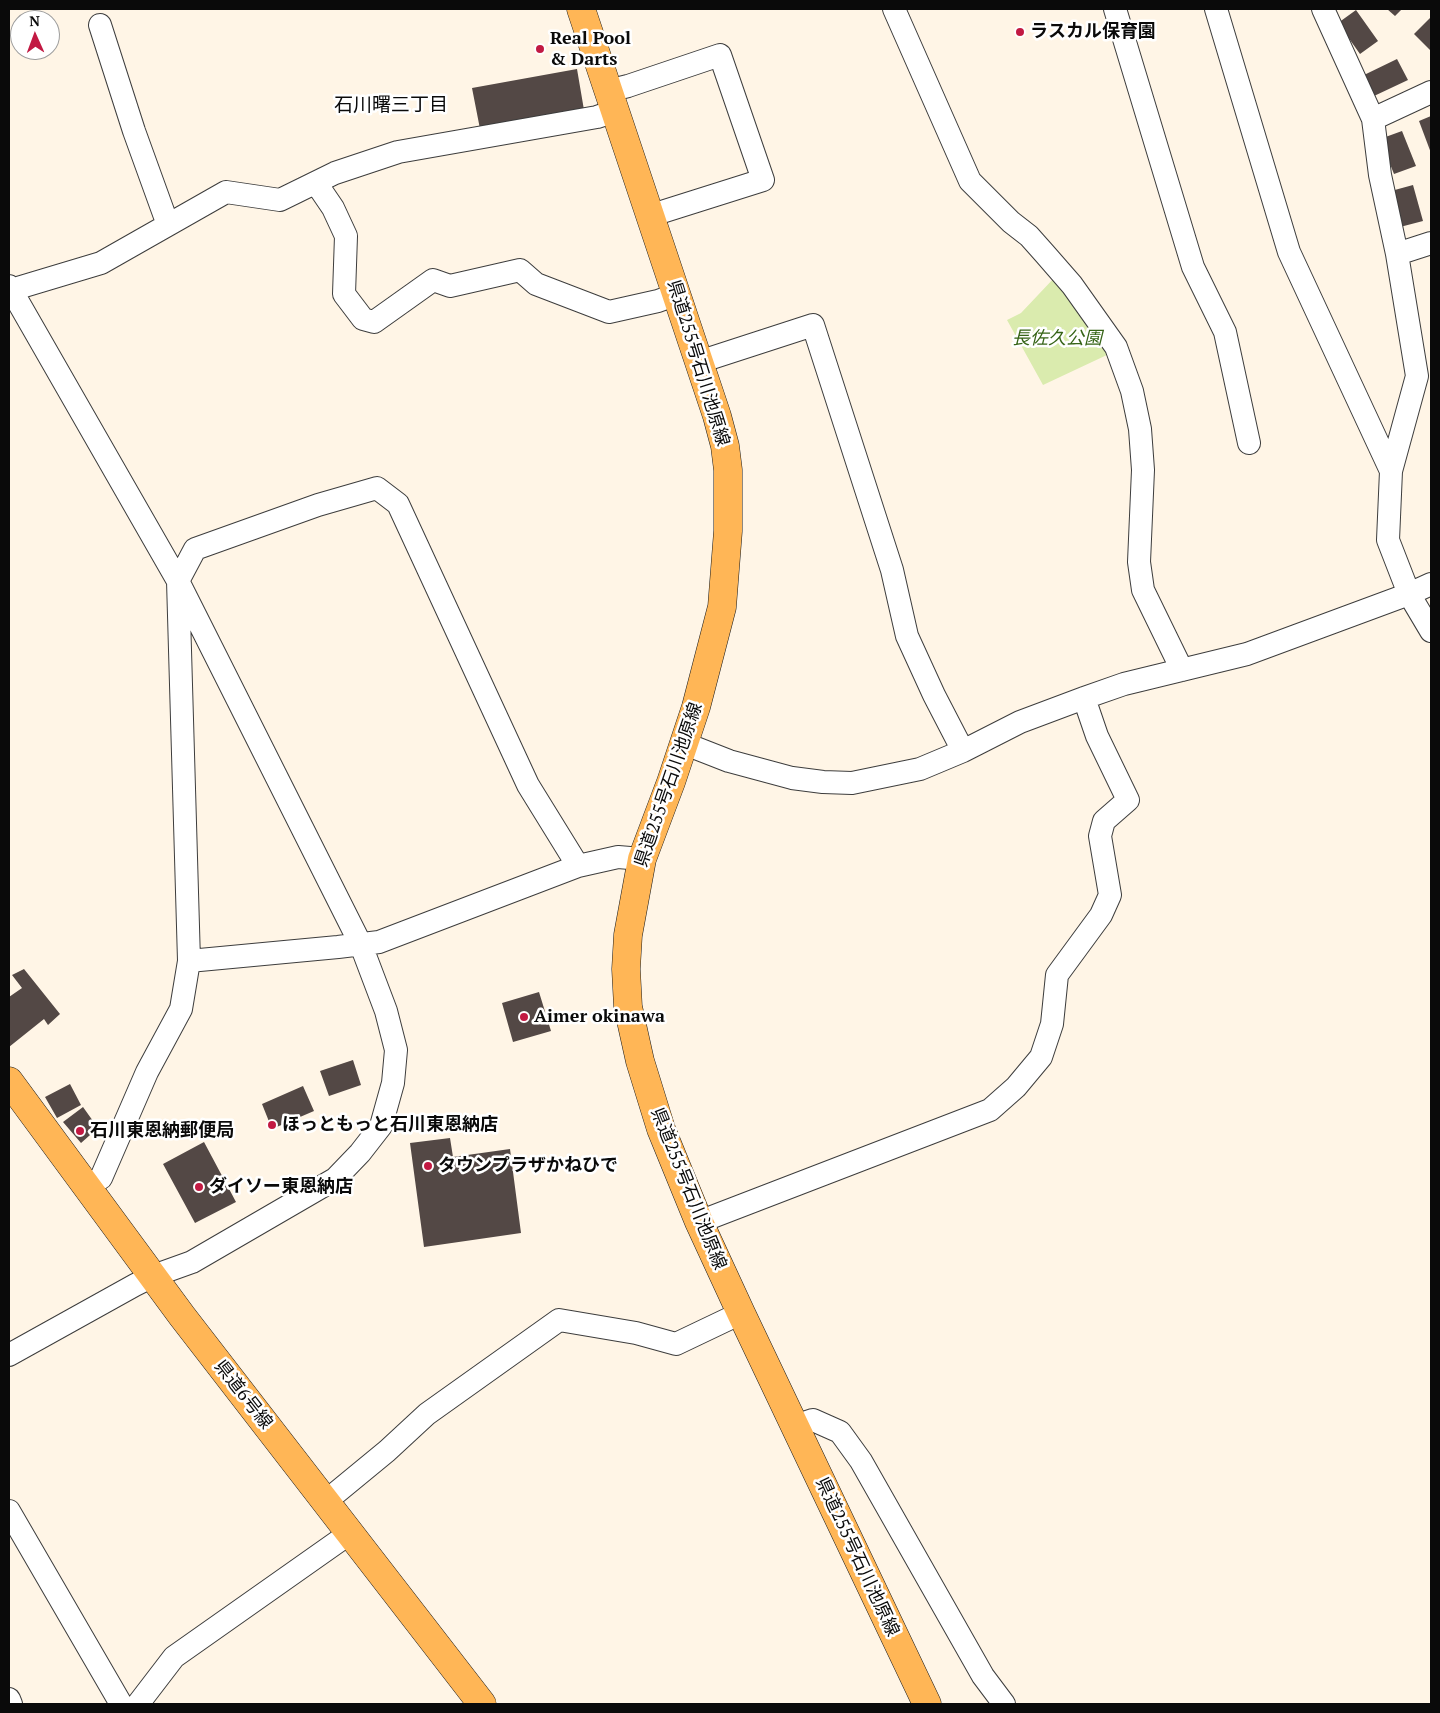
<!DOCTYPE html>
<meta charset="utf-8">
<style>
body{margin:0}
#map{position:relative;width:1440px;height:1713px;overflow:hidden;background:#fff5e6;font-family:"PT Serif",serif}
canvas{display:block}
.frame{position:absolute;inset:0;border:10px solid #0a0a0a;pointer-events:none}
.north{position:absolute;left:10px;top:10px;width:50px;height:50px;box-sizing:border-box;background:#fff;border:1px solid #9d9d9d;border-radius:50%;rotate:358deg;font-size:14px;font-weight:700;line-height:20px;text-align:center;color:#0a0a0a}
.north::after{content:'';display:block;margin:auto;width:18px;height:22px;background:#c21942;clip-path:polygon(50% 0,100% 100%,50% 72%,0 100%)}
</style>
<div id="map">
<canvas width="1440" height="1713"></canvas>
<div class="frame"></div>
<div class="north">N</div>
</div>
<script>
const ctx = document.querySelector('canvas').getContext('2d');
ctx.lineJoin = 'round';
function fillPath(path, color) {
  ctx.fillStyle = color;
  ctx.fill(path, 'evenodd');
}
function strokePath(path, color, width, dash) {
  ctx.strokeStyle = color;
  ctx.lineWidth = width;
  ctx.lineCap = dash ? 'butt' : 'round';
  ctx.setLineDash(dash || []);
  ctx.stroke(path);
}
function label(font, color, halo, rows, align = 'center') {
  ctx.font = font + ' "PT Serif","Noto Sans JP",serif';
  ctx.lineWidth = 5;
  ctx.setLineDash([]);
  ctx.textBaseline = 'middle';
  ctx.strokeStyle = halo;
  ctx.fillStyle = color;
  for (const [text, x, y, turn = 0] of rows) {
    ctx.save();
    ctx.translate(x, y);
    ctx.rotate((+turn || 0) * Math.PI / 180);
    ctx.textAlign = isNaN(turn) ? turn : align;
    if (halo) ctx.strokeText(text, 0, 0);
    ctx.fillText(text, 0, 0);
    ctx.restore();
  }
}
fillPath(new Path2D(`
 M1055 277 1109 354 1043 385 1007 320 1021 313Z`), '#daebae');
fillPath(new Path2D(`
 M1387 9H1402L1395 16Z
 M1356 10 1378 41 1360 54 1338 23Z
 M1430 18 1431 19V51L1414 34Z
 M1397 59 1408 80 1374 96 1364 75Z
 M577 69 584 110 480 129 472 88Z
 M1431 116V153L1419 121Z
 M1402 131 1416 166 1394 174 1380 139Z
 M1413 185 1423 221 1400 227 1391 191Z
 M24 969 60 1014 48 1025 44 1019 9 1047V997L22 988 12 975Z
 M539 992 551 1031 513 1042 502 1003Z
 M353 1060 361 1085 329 1096 320 1071Z
 M70 1084 81 1105 57 1118 45 1097Z
 M303 1086 314 1111 272 1129 262 1104Z
 M83 1107 98 1128 81 1143 63 1122Z
 M450 1138 453 1157 510 1149 521 1233 424 1247 410 1143Z
 M204 1142 236 1202 195 1223 163 1164Z`), '#534845');
const minor = new Path2D(`
 M894 9 970 181 1011 222 1029 236 1045 254 1072 285 1116 347 1132 391 1140 429 1143 470 1139 562 1143 590 1182 670
 M1115 9 1193 267 1225 332 1249 443
 M1216 9 1289 252 1391 471
 M1323 9 1373 119 1380 175 1397 254 1417 376 1391 471 1388 540 1409 594 1431 631
 M100 25 134 131 168 225
 M608 91 628 86 720 55 763 180 649 216
 M1373 119 1431 92
 M316 183 333 208 346 236 344 294 363 319 374 322 433 280 450 286 520 270 536 284 609 312 658 301 677 294
 M1397 254 1431 243
 M9 286 178 581 361 945 386 1011 396 1050 393 1083 381 1126 360 1153 335 1179 192 1262 153 1276 135 1285 9 1355
 M11 290 101 263 226 192 280 200 335 173 398 152 597 117 615 111
 M699 362 813 325 892 570 907 636 934 695 963 751
 M683 743 729 761 792 778 823 782 852 783 920 769 963 751 1020 722 1084 698 1124 684 1247 654 1409 594 1431 584
 M189 961 338 947 379 942 578 866 618 857 642 859
 M86 1186 101 1178 147 1072 181 1009 189 961 178 581 195 549 318 505 377 488 398 504 528 785 578 866
 M699 1222 990 1110 1016 1087 1041 1057 1052 1024 1057 975 1101 915 1110 895 1100 836 1104 821 1128 800 1097 736 1084 698
 M795 1426 813 1420 840 1432 861 1461 983 1676 1004 1704
 M325 1502 387 1451 427 1414 559 1320 636 1333 676 1344 741 1313
 M9 1511 121 1704
 M9 1699 11 1704
 M138 1704 174 1657 350 1533`);
const major = new Path2D(`
 M581 9 717 416 725 446 728 470V531L722 607 696 707 671 782 642 859 628 935 626 969 628 1007 640 1061 661 1129 699 1222 741 1313 927 1704
 M9 1081 182 1316 482 1704`);
strokePath(minor, '#3d3d3d', 24);
strokePath(major, '#1b1b1b', 29);
strokePath(minor, '#fff', 22);
strokePath(major, '#ffb656', 28);
for (const [x, y, r, color] of [
 [1020,32,5,"#c21942"],
 [540,49,5,"#c21942"],
 [524,1017,5,"#c21942"],
 [272,1125,5,"#c21942"],
 [80,1131,5,"#c21942"],
 [428,1166,5,"#c21942"],
 [199,1187,5,"#c21942"]
]) {
  const dot = new Path2D();
  dot.arc(x, y, r, 0, 2 * Math.PI);
  ctx.fillStyle = color;
  ctx.fill(dot);
  strokePath(dot, '#fff', 2);
}
label('bold 18px', '#0a0a0a', '#fff', [
 ["ラスカル保育園",1030,32],
 ["Real Pool",550,39],
 ["& Darts",550,60],
 ["Aimer okinawa",534,1017],
 ["ほっともっと石川東恩納店",282,1125],
 ["石川東恩納郵便局",90,1131],
 ["タウンプラザかねひで",438,1166],
 ["ダイソー東恩納店",209,1187]
], 'left');
label('italic 18px', '#366417', '#fff', [
 ["長佐久公園",1057,339]
]);
label('18px', '#0a0a0a', '#fff', [
 ["県道255号石川池原線",698,363,73],
 ["県道255号石川池原線",669,785,-71],
 ["県道255号石川池原線",688,1189,68],
 ["県道6号線",243,1395,52],
 ["県道255号石川池原線",857,1557,65]
]);
label('19px', '#0a0a0a', '#fff', [
 ["石川曙三丁目",391,106]
]);
</script>
